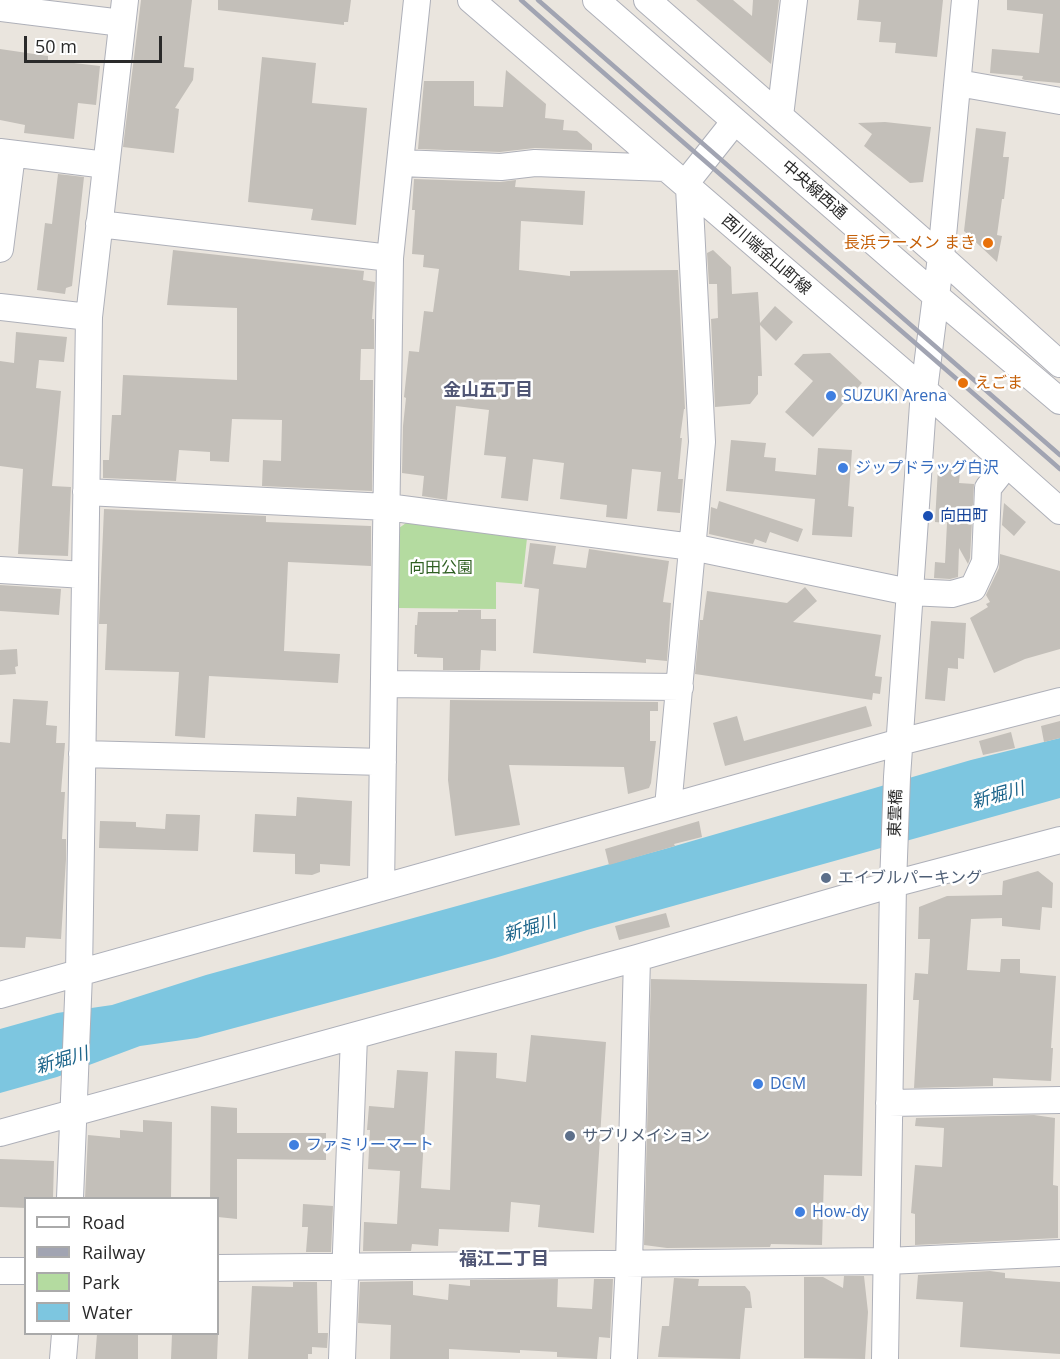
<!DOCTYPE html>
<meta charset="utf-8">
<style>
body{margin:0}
#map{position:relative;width:1060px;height:1359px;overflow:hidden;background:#eae5de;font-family:"Open Sans",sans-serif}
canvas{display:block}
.legend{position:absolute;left:24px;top:1197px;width:195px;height:138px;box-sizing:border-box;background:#fff;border:2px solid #aaa;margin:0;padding:8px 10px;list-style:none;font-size:18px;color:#2a2a2a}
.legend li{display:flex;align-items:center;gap:12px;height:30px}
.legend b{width:30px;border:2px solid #aaa}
.scale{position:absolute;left:24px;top:36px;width:138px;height:27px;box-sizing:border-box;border:3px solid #2a2a2a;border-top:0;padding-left:8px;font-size:18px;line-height:21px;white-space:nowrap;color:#2a2a2a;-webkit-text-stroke:4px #fff;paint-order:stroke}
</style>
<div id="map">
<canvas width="1060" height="1359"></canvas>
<ul class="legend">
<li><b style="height:8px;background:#fff"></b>Road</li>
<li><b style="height:8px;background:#a1a4b2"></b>Railway</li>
<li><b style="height:16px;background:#b4dba0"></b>Park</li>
<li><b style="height:16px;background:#7dc6e0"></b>Water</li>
</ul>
<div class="scale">50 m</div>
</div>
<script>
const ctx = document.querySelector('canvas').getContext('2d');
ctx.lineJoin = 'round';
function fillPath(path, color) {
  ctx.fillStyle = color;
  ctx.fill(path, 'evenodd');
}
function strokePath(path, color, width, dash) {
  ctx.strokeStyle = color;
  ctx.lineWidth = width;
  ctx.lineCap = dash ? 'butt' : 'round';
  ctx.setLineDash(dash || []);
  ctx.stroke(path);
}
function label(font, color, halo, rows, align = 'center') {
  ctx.font = font + ' "Open Sans","Noto Sans JP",sans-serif';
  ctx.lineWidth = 5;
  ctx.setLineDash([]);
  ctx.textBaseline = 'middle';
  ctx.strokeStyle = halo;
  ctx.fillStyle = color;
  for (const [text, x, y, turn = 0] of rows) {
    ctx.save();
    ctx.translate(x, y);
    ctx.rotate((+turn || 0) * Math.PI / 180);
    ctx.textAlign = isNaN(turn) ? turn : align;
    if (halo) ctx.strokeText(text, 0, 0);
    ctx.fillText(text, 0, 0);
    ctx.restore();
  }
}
fillPath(new Path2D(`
 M406 523 527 538 522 584 496 582V609L399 608V528Z`), '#b4dba0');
fillPath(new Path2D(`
 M1060 738V798L587 930 495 958 197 1038 140 1046 57 1077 0 1093V1029L57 1013 112 1005 206 975 668 848 971 760Z`), '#7dc6e0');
fillPath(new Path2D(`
 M141 0H192L184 67 194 68 193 80 175 108 179 109 174 153 123 147Z
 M218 0H351L348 22H344V25L218 10Z
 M696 0H733L752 16 753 0H779L771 64Z
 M859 0H943L937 57 895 53 896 43 879 42 881 22 857 20Z
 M1007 0H1060V83L1025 80 1022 79 1023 76 990 73 992 49 1039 53 1043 14 1007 10Z
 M0 49 48 56V60L100 66 96 105 78 103 74 139 24 133 25 125 0 120Z
 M262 57 316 63 312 103 367 108 356 225 311 220 313 209 248 202Z
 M506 70 546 104 545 118 564 120 563 130 577 131 592 144V150L535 148 500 152 418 149 424 81H474V106L503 107Z
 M885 122 931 127 923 182 910 183 864 146 872 134 858 123Z
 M976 128 1006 132 1003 157H1009L1004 199H1002L997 235 1002 236 997 262 964 231Z
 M58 174 84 177 72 286 66 288 65 294 37 290 45 223 52 224Z
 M414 179 500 182 516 180 515 187 585 191 583 225 521 221 519 270 570 276V271L678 270 685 409H684L680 438H682L678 479H683L680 513 657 511 661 472 632 469 627 519 606 517 607 505 560 499 564 463 533 459 528 501 501 498 506 457 484 455 489 410 456 406 447 500 422 496 424 476 402 473 403 426 406 398 404 397 409 351 419 352 424 311 433 312 439 269 423 267 424 255 412 254 415 210H412Z
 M173 250 364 271 363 280 375 282 372 319H374V349H361L360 380H373L372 491 262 486 263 460 281 461 282 420 232 419 229 462 210 461V452L179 450 176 481 103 478V460H109L112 415H121L123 375 237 380V308L167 305Z
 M713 250 731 267 732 294 758 292 760 323 775 306 793 322 776 341 760 325 762 376H758V394L750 404 715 407 711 319 718 318 717 284H709L707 253Z
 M16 332 67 337 64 362 39 360 36 388 61 391 52 486 71 487 68 556 18 554 23 469 0 466V361L14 363Z
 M830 353 862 383 813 437 785 412 813 381 794 364 803 354Z
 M731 440 766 443 764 457 776 458 775 471 816 475 818 448 852 450 848 506 854 507 852 537 812 535 815 499 726 491Z
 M961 461 959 483 974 484 970 558 968 564 959 548 958 577 950 579 934 578 935 562 945 563 947 523 935 522 938 468Z
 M719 501 803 529 798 542 770 532 766 543 755 539 753 544 709 534 711 507 717 509Z
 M1004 503 1026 522 1014 536 1002 525Z
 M104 509 266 516V522L371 526V566L288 562 284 651 340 654 338 683 209 676 205 738 175 736 179 672 105 670 107 624H99Z
 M530 543 556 546 553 564 586 568 589 549 669 561 663 602 671 603 667 661 646 659V663L533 653 539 589 524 587Z
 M1000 554 1060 571V649L1025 659 994 673 970 618 988 607 986 604 990 602 986 595 999 568Z
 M0 585 61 589 59 615 0 611Z
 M805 587 817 601 793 622 881 635 875 676 882 677 880 694 873 693 872 700 695 674 700 620H703L707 591 787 603Z
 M458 610H481V619H496V651L481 650 480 670H443V658L417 657V654H414L415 625H417L418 612H458Z
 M931 621 966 623 964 659 958 658V669L948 668 945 701 925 699Z
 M17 649 18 666 15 667 16 674 0 675V650Z
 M13 699 48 701 46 725 57 726 56 743H65L61 792H65L62 839H66V859L61 939 26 937 25 948 0 947V742L10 743Z
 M450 700 658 702V711H650V741H656L651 783 649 788 628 794 624 767 509 765 520 825 455 836 448 780Z
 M866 706 872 726 725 766 713 723 737 716 744 741Z
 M1060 721V738L1044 742 1041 726Z
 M1011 732 1015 748 983 755 979 741Z
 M297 797 352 801 350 866 320 864V872L312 875 295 874V854L253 852 255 814 296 816Z
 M166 814 200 815 198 851 99 848 100 821 136 822V827L165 829Z
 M699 821 702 837 674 844 675 846 609 865 605 849Z
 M1038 871 1053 883 1052 908 1042 907 1040 930 1002 926V918L971 919 967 970 1000 972 1001 959H1020V973L1056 976 1051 1048H1053L1051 1081 993 1078V1086L914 1088 919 1000H913L915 973 928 974 930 939H918L919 907 947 896 1002 895 1003 881Z
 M666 913 670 927 619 940 615 926Z
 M651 979 867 984 862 1176 824 1175 822 1245 771 1244 770 1247 667 1248 644 1245Z
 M531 1035 606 1042 594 1233 538 1227 540 1205 511 1202 509 1232 439 1229 438 1246 412 1244 411 1251H363L364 1222 397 1224 400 1171 368 1169 370 1130H367L369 1106 394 1108 397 1070 428 1072 421 1188 450 1190 455 1051 497 1053 496 1078 526 1082Z
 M211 1106 237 1108V1133H326V1160L237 1159V1219L218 1217V1198H210Z
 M1034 1115 1055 1118 1053 1185 1058 1186V1238L915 1245V1214L911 1213 915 1165 942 1167 944 1128 915 1126 916 1118Z
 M143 1120 172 1122 171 1198H85L88 1135 120 1138V1130L143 1132Z
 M0 1159 54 1161 53 1198H26V1208L0 1207Z
 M303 1204 333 1206 331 1252H306L308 1227H302Z
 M990 1271 1005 1273V1278L1060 1282V1354L960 1347 963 1302 916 1299 918 1275Z
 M844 1276H864L868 1312 865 1359 804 1358V1277H823L843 1288Z
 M674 1278 699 1279 698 1286H745L750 1292 752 1308H745L740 1359 658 1357 662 1326H669Z
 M558 1279 557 1307 592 1309 594 1279H613L610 1338 599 1337 597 1359 557 1357V1352L520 1350V1353L449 1349V1359H390L391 1325 358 1323 360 1282 413 1281V1295L448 1300 449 1284 470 1286V1280Z
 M293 1282H317L318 1333H328L327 1348 312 1347V1354H308V1359H248L252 1286 293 1287Z
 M97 1334H138V1359H95Z
 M172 1334H218L217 1359H171Z`), '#c3bfb9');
const minor = new Path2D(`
 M471 0 924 390 1060 511
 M596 0 936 296 1060 401
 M647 0 941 257 1060 364
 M0 8 122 23
 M958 83 1060 101
 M780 116 794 0
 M0 152 106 165
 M400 163 501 167 535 163 666 168
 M685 184 735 121
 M99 224 390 258
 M0 249 12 154
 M0 307 89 317
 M86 492 387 507 692 547 909 592 952 594 973 588 985 562 988 488 1007 464
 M0 570 85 575
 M384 684 680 687
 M82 754 383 762
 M668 807 702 442 689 187
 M381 888 390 258 417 0
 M0 995 900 742 1060 701
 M889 1103 1060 1100
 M0 1133 637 958 893 884 1060 840
 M70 1198 79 974 89 317 125 0
 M218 1268 887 1261 1060 1253
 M0 1271H26
 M63 1359 65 1334
 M342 1359 354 1036
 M624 1359 629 1263 637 958
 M885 1359 893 884 897 777 924 390 941 257 965 0`);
strokePath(minor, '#aeb0b9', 28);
strokePath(minor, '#fff', 26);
strokePath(new Path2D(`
 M521 0C699 158 881 312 1060 469
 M538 0 1060 455`), '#a1a4b2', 4.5);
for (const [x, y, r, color] of [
 [988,243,6,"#e8710a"],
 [963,383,6,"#e8710a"],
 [831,396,6,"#3f7fe0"],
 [843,468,6,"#3f7fe0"],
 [928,516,6,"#1a4fb4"],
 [826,878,6,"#5c6f8a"],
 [758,1084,6,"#3f7fe0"],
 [570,1136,6,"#5c6f8a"],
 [294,1145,6,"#3f7fe0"],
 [800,1212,6,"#3f7fe0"]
]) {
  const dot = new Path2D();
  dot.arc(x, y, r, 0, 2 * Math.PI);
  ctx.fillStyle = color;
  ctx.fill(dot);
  strokePath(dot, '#fff', 2);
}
label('16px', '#2a2a2a', '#fff', [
 ["中央線西通",814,190,41],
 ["西川端金山町線",766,255,41],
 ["東雲橋",896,813,-88]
]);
label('16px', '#c56008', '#fff', [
 ["長浜ラーメン まき",976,243],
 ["えごま",975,383,"left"]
], 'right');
label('16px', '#366cbe', '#fff', [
 ["SUZUKI Arena",843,396],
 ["ジップドラッグ白沢",855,468],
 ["DCM",770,1084],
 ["ファミリーマート",306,1145],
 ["How-dy",812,1212]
], 'left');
label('16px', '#164399', '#fff', [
 ["向田町",940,516]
], 'left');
label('16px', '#2f5f22', '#fff', [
 ["向田公園",441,568]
]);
label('16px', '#4e5e75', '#fff', [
 ["エイブルパーキング",838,878],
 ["サブリメイション",582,1136]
], 'left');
label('bold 18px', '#505675', '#fff', [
 ["金山五丁目",488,391],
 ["福江二丁目",504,1260]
]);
label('italic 18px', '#1d658b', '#fff', [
 ["新堀川",998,796,-16],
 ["新堀川",530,929,-16],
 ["新堀川",62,1061,-16]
]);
</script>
